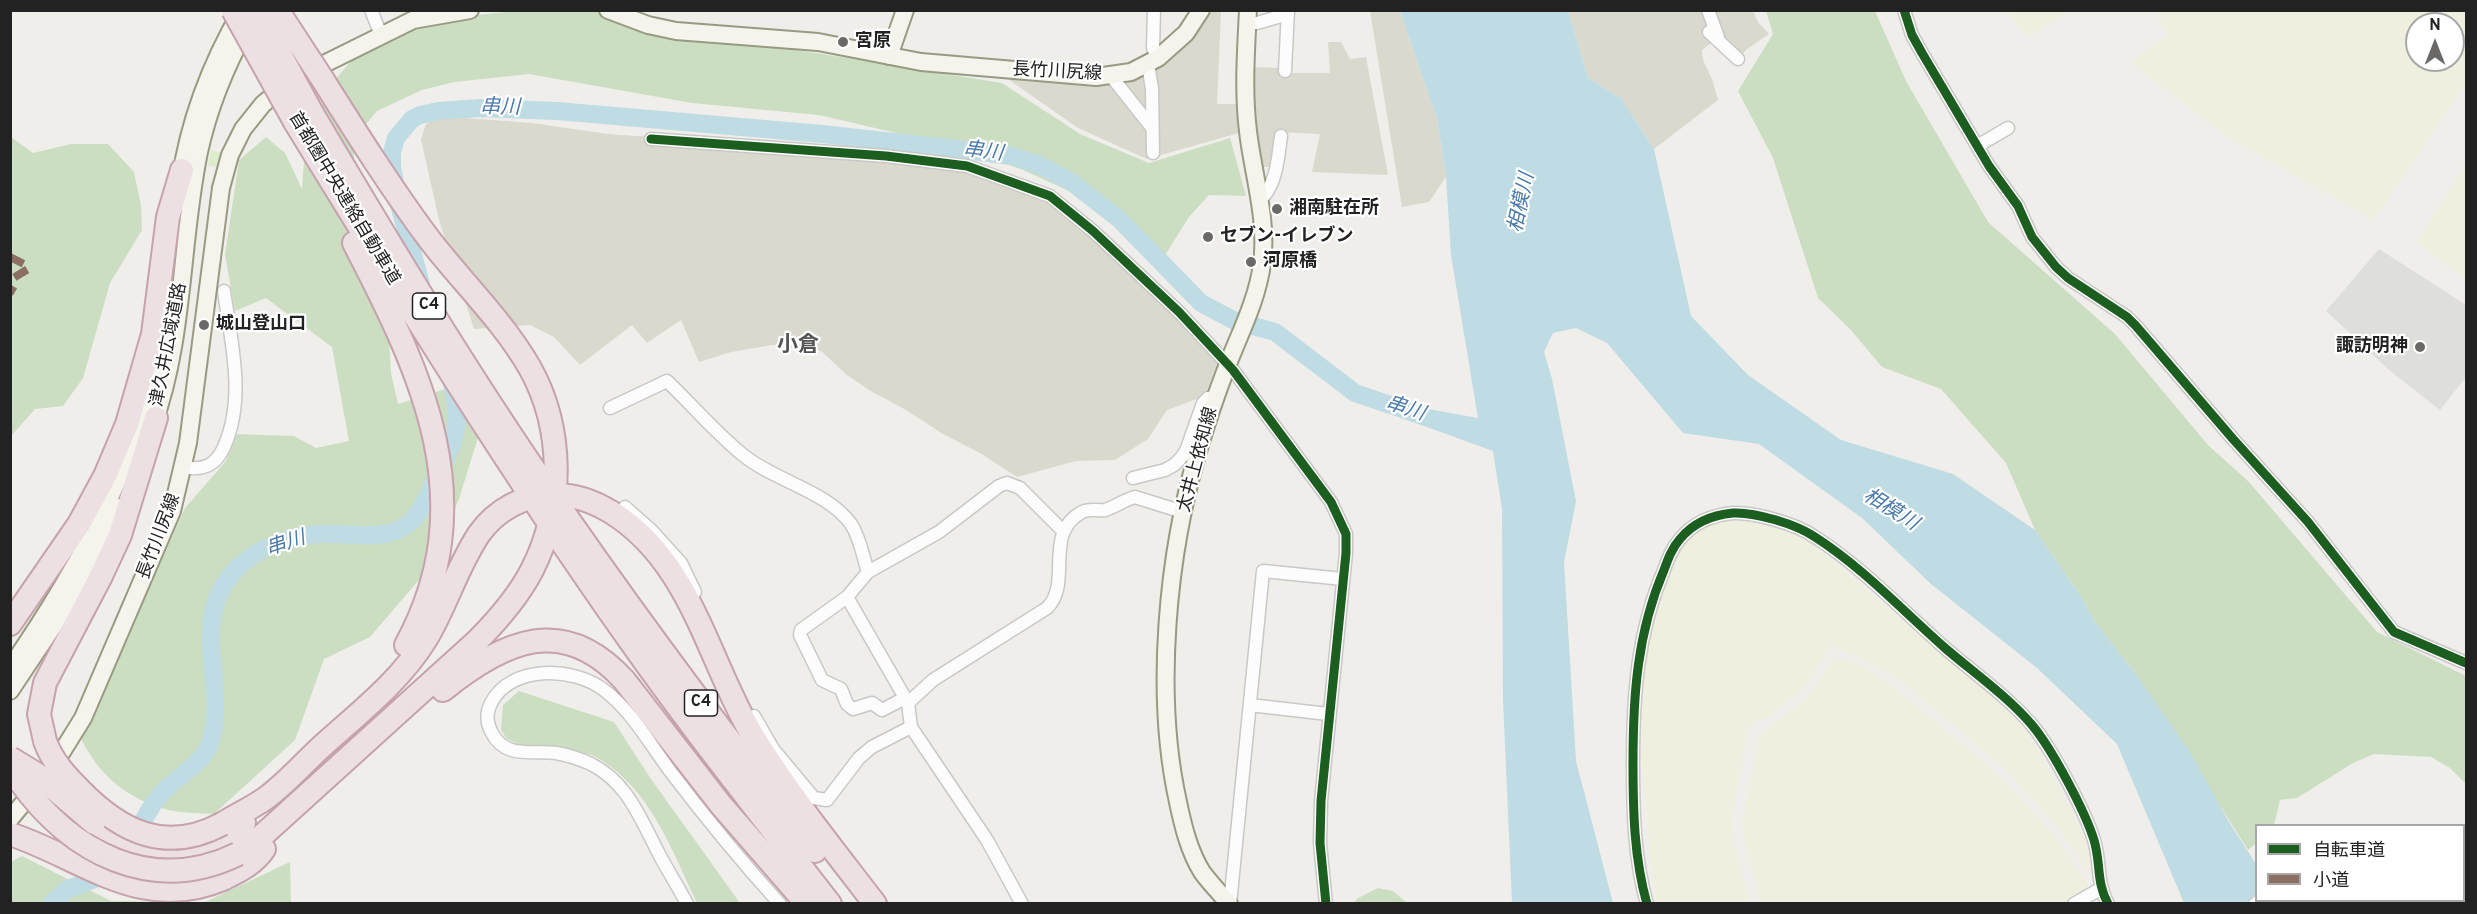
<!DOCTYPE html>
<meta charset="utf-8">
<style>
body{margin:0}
#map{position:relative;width:2477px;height:914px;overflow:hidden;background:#f0eeeb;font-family:Overpass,"Noto Sans JP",sans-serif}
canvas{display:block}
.frame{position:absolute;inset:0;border:12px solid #222;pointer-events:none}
.legend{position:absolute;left:2255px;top:824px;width:210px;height:78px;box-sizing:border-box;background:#fff;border:2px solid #a7a7a7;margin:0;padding:8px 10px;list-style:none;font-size:18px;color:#222}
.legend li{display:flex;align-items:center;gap:12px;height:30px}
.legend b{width:30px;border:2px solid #a7a7a7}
.north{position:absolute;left:2405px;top:12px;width:60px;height:60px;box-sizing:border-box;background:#fff;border:2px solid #a7a7a7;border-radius:50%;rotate:0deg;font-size:16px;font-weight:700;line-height:24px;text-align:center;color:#222}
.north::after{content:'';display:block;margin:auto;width:21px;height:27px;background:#6a6968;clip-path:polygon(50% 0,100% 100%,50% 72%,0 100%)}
</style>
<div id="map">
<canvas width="2477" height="914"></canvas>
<div class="frame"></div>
<ul class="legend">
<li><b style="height:8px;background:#1b5e20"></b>自転車道</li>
<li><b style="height:8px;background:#8d6e63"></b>小道</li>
</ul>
<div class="north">N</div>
</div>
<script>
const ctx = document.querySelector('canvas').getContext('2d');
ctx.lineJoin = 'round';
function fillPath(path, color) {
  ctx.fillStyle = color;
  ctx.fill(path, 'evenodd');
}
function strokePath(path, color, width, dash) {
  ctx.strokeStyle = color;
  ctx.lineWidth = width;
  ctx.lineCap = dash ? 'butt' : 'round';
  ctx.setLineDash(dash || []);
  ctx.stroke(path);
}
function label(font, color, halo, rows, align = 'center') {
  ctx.font = font + ' Overpass,"Noto Sans JP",sans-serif';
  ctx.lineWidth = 4.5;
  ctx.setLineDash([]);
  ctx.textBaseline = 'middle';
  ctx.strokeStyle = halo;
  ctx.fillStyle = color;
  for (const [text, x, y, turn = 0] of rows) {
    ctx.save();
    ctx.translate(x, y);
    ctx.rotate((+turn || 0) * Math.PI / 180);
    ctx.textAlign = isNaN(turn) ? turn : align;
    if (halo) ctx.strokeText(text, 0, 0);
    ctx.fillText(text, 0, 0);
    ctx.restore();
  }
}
fillPath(new Path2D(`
 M2379 249 2466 305V377L2440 410 2389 370 2326 311Z`), '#dededc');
fillPath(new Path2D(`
 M1208 11H1221L1217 104H1237L1239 133 1147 159 1078 128 1005 77 1133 76Z
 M1370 11H1400L1437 119 1446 177 1429 202 1402 207Z
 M1568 11H1703L1710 28 1707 33 1711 43 1702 50 1703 60 1712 79 1718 100 1654 149 1621 98 1588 78Z
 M1712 11H1753L1758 22 1769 34 1747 49 1740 57 1727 42Z
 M1328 42H1341L1350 59 1366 57 1388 175 1312 172 1320 134 1278 132 1273 167H1260L1253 123 1252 67 1283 68V73H1330Z
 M451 117 532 123 608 134 941 157 1057 199 1222 350 1205 396 1167 410 1148 439 1115 460 1076 461 1017 477 980 453 943 434 906 410 869 390 847 375 821 351 772 345 731 352 699 362 681 320 647 343 632 325 580 365 554 337 530 325 474 329 439 220 421 139 426 124 433 120Z`), '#d9d9cd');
fillPath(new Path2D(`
 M2007 11H2070L2027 37Z
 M2156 11H2466V84L2374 220 2229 138 2130 62 2168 36ZM2417 24H2453V60H2417Z
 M2466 163V280L2417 243Z
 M1732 517 1757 521 1792 532 1817 547 2007 710 2025 729 2059 787 2084 836 2095 881 2056 826 2005 769 1900 680 1862 659 1830 645 1814 674 1800 691 1767 718 1756 720 1748 729 1732 816V832L1750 903 1655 904 1638 723 1645 649 1664 582 1681 548 1695 533 1711 523Z
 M1835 658H1843L1861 666 1887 681 2000 776 2057 838 2089 885 2087 891 2066 903H1760L1742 826 1760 735 1804 701Z`), '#efefdf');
fillPath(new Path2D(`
 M211 150 223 154 218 167 208 166Z`), '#ddeccb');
fillPath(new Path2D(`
 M515 11H594L658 32 791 49 1002 83 1080 134 1149 163 1230 138 1246 196 1209 195 1189 217 1162 260 1080 196 1023 170 961 148 819 115 692 103 529 74 454 82 422 90 377 111 354 138V231L386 285 391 373 398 404 464 383 483 421 459 499 429 568 370 637 324 659 295 740 214 814C199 813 182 813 168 810 127 799 100 776 81 739L185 508 226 461 237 434 294 436 316 448 349 441 332 347 266 298 235 311 225 255 239 160 266 137 285 153 302 189 304 161 327 89 366 44 430 20Z
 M1766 11H1875L1906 81 1988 222 2115 334 2208 445 2249 482 2377 632 2466 676V784L2450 768 2431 757 2374 754 2353 763 2297 798 2280 800 2274 825 2256 826V843L2248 850 2138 677 2095 622 2080 595 2035 530 2006 463 1941 389 1882 367 1850 329 1818 298 1773 158 1738 91 1773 34Z
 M11 137 33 153 71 144H108L134 172 141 205 142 230 110 283 83 378 63 406 35 409 11 436Z
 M519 691 614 722 651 779 740 903H697C672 851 650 787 596 757 585 751 534 746 518 744L507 739 501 730 503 705Z
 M22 856 111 901 205 902 290 862 291 903H11V862Z
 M1378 888 1393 891 1407 903H1354L1358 898Z`), '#cbdec1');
fillPath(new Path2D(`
 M1400 11H1568L1588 78 1621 98 1654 149 1691 316 1748 375 1841 440 1953 474 2035 530 2080 595 2095 622 2138 677 2190 752 2229 822 2256 864V900L2280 901 2282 903H2184L2117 744 2037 668 1931 584 1862 518 1759 444 1683 433 1607 343 1576 328 1553 333 1544 352 1552 379 1576 501 1564 562 1576 761 1613 903H1512L1503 700 1502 509 1493 451 1402 418 1406 405 1478 418 1451 255 1446 177 1437 119Z`), '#bfdbe3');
strokePath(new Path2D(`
 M421 284 398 201 392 166V152L396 138 412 119 420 115 438 111 480 108 557 111 822 134 957 149 1012 156 1037 164 1070 181 1119 219 1201 303 1235 321 1275 332 1355 393 1426 417
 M132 841C141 825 149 808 160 795 175 777 203 765 210 743 230 681 182 614 244 562 264 545 293 536 319 534 347 532 385 543 408 524 421 514 429 493 436 478 459 434 461 428 451 379
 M51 904 66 890 97 878 109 869`), '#bfdbe3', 18);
const minor = new Path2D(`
 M371 10 381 35
 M1154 10 1153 48 1158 58
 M1708 10 1718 37
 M1904 10 1912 35 1922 53 1989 166 2018 206 2032 237 2056 267 2068 278 2127 317 2136 326 2233 439 2308 522 2394 632 2466 663
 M1247 23H1257L1288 14
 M1709 32 1738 59
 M1148 64 1152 89 1153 153
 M1285 71 1288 10
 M1111 76 1153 129
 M651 139 886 156 967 166 1050 196 1093 231 1179 312 1233 370 1331 502 1346 534V553L1321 801 1320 843 1326 904
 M1979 145 2008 128
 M1260 200C1277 185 1278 157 1281 136
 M610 408 667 381C692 405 716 433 743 455 775 481 827 491 851 524 860 537 863 557 868 572
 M184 467C204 471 216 465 224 447 246 398 231 342 224 291
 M1133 478 1165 470 1174 465 1181 458 1186 451 1203 403 1208 398 1216 397
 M625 507 651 530 681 563 695 592
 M847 597 801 630 800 635 822 680 841 689 847 704 853 709 872 703 882 710 905 698
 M908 703 933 680 1047 608C1073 583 1042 534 1082 512 1089 508 1097 511 1105 510 1115 507 1124 500 1135 497L1183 512
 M1250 705 1328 714
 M754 716 773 749 814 798 827 800 859 758 872 747 911 727
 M2311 900 2313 904
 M687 904C678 886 667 870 658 852 640 818 628 783 591 764 580 759 568 755 556 753 532 750 505 759 492 733 486 723 486 713 491 703 511 664 574 667 604 690 631 710 650 744 670 771 705 817 741 861 780 904
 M1022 904 987 840 911 727 908 703 847 597 868 572 939 532 999 486 1007 483 1020 488 1063 531
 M1230 904 1263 571 1343 579
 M1647 904C1634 858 1633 810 1633 763 1633 696 1637 633 1664 570 1668 559 1672 548 1680 539 1693 523 1712 515 1733 513 1755 512 1796 524 1815 537 1862 567 1903 611 1945 648 1974 673 2007 696 2032 725 2052 749 2085 811 2094 840 2101 863 2096 882 2108 904
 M2074 904 2100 889
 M2255 904 2260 900`);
const secondary = new Path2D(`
 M608 10 648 25 676 31 818 42 921 62 1096 77 1131 72 1158 58 1186 33 1201 10
 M889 56 905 10
 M180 182C189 121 211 63 242 10
 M152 428C185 339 180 244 199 152 209 106 226 65 249 24
 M10 668C79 567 140 460 161 338
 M10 691 68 604 120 507
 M10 819 50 771 83 718 172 511 188 443 221 188 230 155 243 129 263 104 285 86 320 66 413 20 470 10
 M1229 904C1220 893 1210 883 1202 872 1189 851 1183 826 1178 802 1154 694 1167 554 1199 448 1207 422 1216 395 1226 369 1239 335 1257 301 1262 264 1268 219 1253 175 1248 131 1243 91 1246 51 1248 10`);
const motorway = new Path2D(`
 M312 113C394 252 478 391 571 523 649 635 731 744 815 851
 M295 122C402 297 510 471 628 638 692 729 762 816 830 904
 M354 243C422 374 484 502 406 645
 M10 624 79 524 105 476 127 424 153 334 168 217 182 170
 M443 690C504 641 563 613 624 680L721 805 807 904
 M45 741 39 714 45 683 100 578 120 535 156 418
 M222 824C236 815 252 808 266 798 285 784 302 765 319 749 356 715 399 683 426 639 446 606 457 567 479 534 496 510 523 495 553 495 573 494 593 501 611 512 692 562 708 662 754 738 790 796 833 849 875 904
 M101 828C136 849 172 860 212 843 224 838 235 832 244 823
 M10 834C83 858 141 914 223 879 239 871 254 864 264 849
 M238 854 253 844 476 642C498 620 518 597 532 570 564 508 564 429 530 368 503 321 462 282 429 239 391 188 357 134 323 80`);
strokePath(minor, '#c9c8c7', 15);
strokePath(secondary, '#999a82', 20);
strokePath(motorway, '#c5a2ac', 26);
strokePath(minor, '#fdfcfc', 12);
strokePath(secondary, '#f4f4ed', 16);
strokePath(motorway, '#ece0e2', 22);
const motorwayBridge = new Path2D(`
 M233 10 295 122
 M256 10 312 113
 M280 14 323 80
 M45 741C52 761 66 776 80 790 121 832 166 854 222 824
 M10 758 38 775 94 823
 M19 780C71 853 152 896 238 854`);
strokePath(motorwayBridge, '#c5a2ac', 26, []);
strokePath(motorwayBridge, '#ece0e2', 22);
strokePath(new Path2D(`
 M10 257 24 264 28 269 10 280
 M10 289 15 292`), '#8d6e63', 8, [15, 8]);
strokePath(new Path2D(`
 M1904 10 1912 35 1922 53 1989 166 2018 206 2032 237 2056 267 2068 278 2127 317 2136 326 2233 439 2308 522 2394 632 2466 663
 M651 139 886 156 967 166 1050 196 1093 231 1179 312 1233 370 1331 502 1346 534V553L1321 801 1320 843 1326 904
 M1647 904C1634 858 1633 810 1633 763 1633 696 1637 633 1664 570 1668 559 1672 548 1680 539 1693 523 1712 515 1733 513 1755 512 1796 524 1815 537 1862 567 1903 611 1945 648 1974 673 2007 696 2032 725 2052 749 2085 811 2094 840 2101 863 2096 882 2108 904`), '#1b5e20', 9);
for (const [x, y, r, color] of [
 [843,42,6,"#6a6968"],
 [1277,209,6,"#6a6968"],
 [1208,237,6,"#6a6968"],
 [1251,262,6,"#6a6968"],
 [204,325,6,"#6a6968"],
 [2420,347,6,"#6a6968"]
]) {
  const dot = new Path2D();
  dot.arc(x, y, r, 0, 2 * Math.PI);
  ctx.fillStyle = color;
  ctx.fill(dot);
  strokePath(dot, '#fff', 2);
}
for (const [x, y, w] of [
 [429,306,33],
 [701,703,33]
]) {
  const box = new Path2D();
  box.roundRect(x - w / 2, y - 13, w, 26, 4.5);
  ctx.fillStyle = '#fff';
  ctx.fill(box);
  strokePath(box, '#222', 1.5);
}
label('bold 16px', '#222', null, [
 ["C4",429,306],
 ["C4",701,703]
]);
label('bold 18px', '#222', '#fff', [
 ["宮原",855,42],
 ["湘南駐在所",1289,209],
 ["セブン-イレブン",1220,237],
 ["河原橋",1263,262],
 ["城山登山口",216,325],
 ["諏訪明神",2408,347,"right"]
], 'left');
label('18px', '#222', '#fff', [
 ["長竹川尻線",1057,73,3],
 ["首都圏中央連絡自動車道",343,199,59],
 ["津久井広域道路",170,345,-79],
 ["太井上依知線",1199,460,-75],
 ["長竹川尻線",160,537,-69]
]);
label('italic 20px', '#4a7aab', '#fff', [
 ["串川",500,109,1],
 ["串川",983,153,7],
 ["相模川",1523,203,-78],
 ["串川",1405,410,18],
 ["相模川",1890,511,32],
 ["串川",286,545,-18]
]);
label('bold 21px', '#555', '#fff', [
 ["小倉",798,347]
]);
</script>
